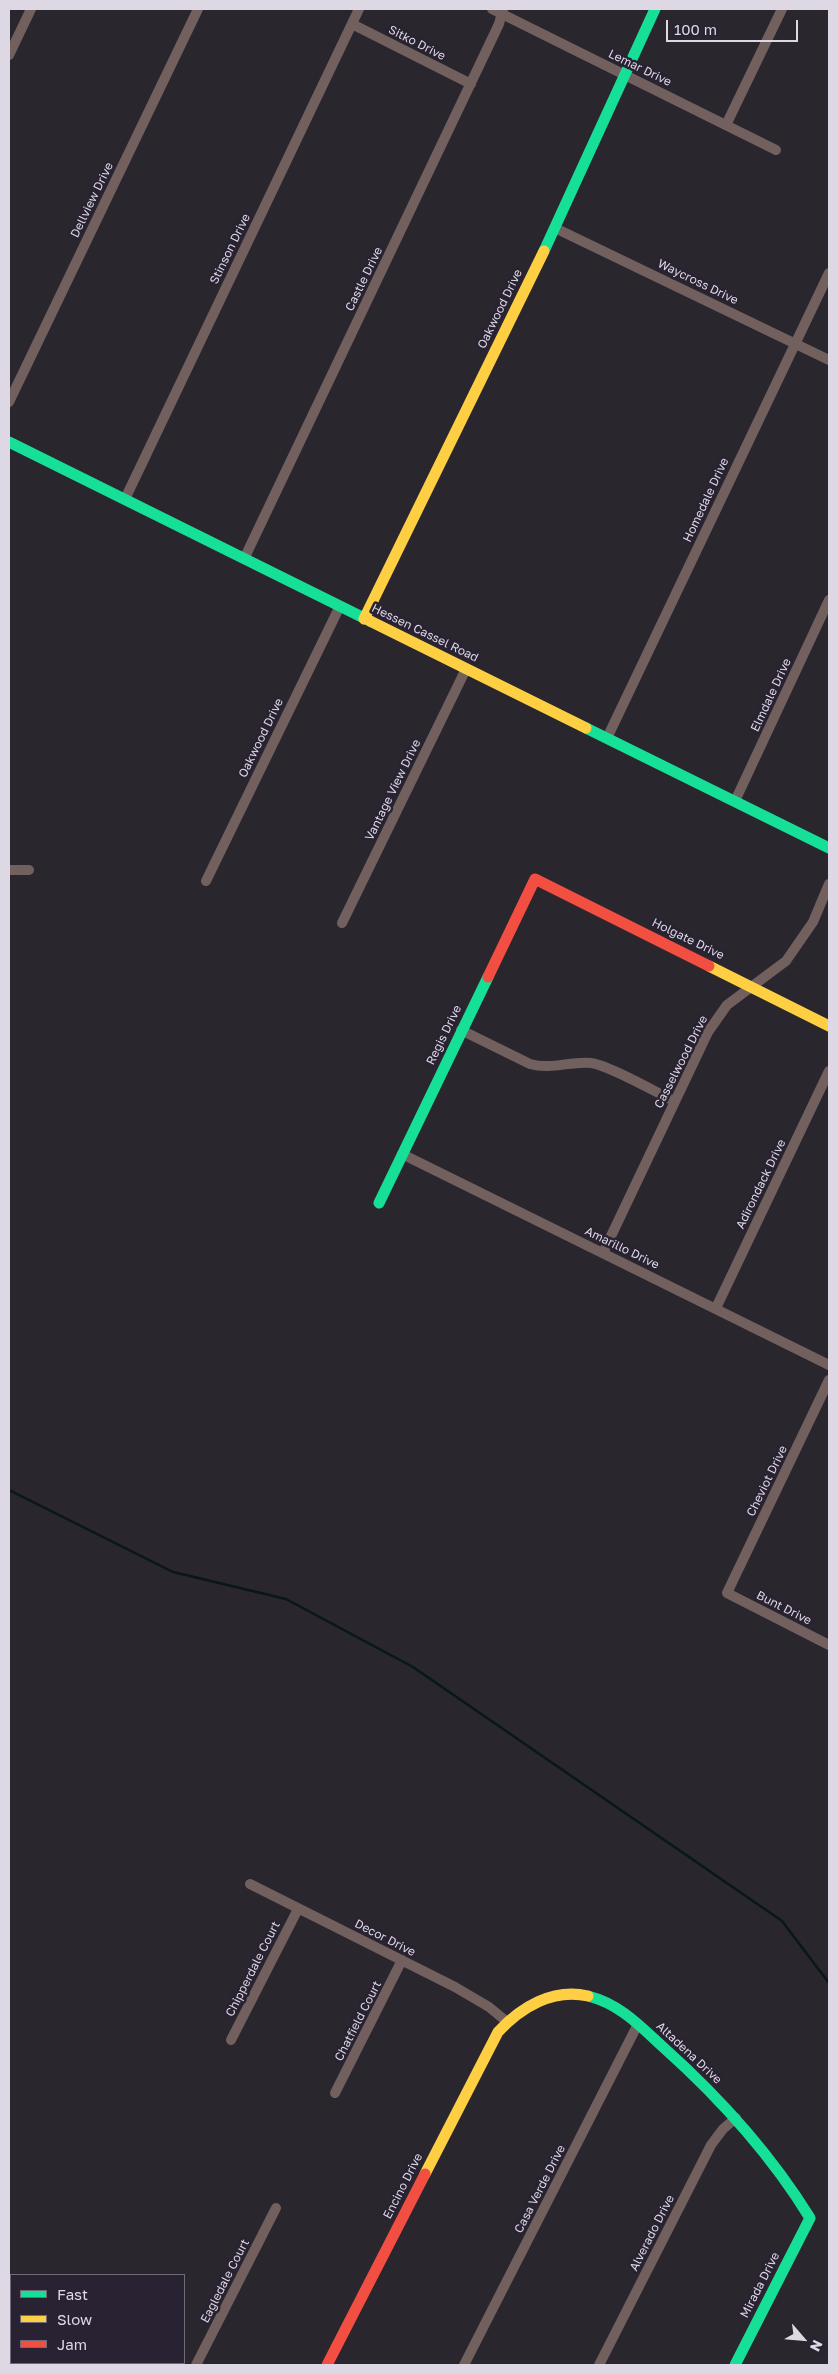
<!DOCTYPE html>
<style>
body{margin:0}
#map{position:relative;width:838px;height:2374px;overflow:hidden;background:#2a262e;font-family:"Golos Text",sans-serif}
canvas{display:block}
.frame{position:absolute;inset:0;border:10px solid #ddd8e3;pointer-events:none}
.legend{position:absolute;left:10px;top:2274px;width:175px;height:90px;box-sizing:border-box;background:#292232;border:1px solid #716b79;margin:0;padding:6px 9px;list-style:none;font-size:15px;color:#ddd8e3}
.legend li{display:flex;align-items:center;gap:10px;height:25px}
.legend b{width:25px;border:1px solid #716b79}
.north{position:absolute;left:778px;top:2314px;width:50px;height:50px;-webkit-text-stroke:4px #292232;paint-order:stroke;rotate:117deg;font-size:14px;font-weight:700;line-height:20px;text-align:center;color:#ddd8e3}
.north::after{content:'';display:block;margin:auto;width:18px;height:22px;background:#ddd8e3;clip-path:polygon(50% 0,100% 100%,50% 72%,0 100%)}
.scale{position:absolute;left:666px;top:20px;width:132px;height:22px;box-sizing:border-box;border:2px solid #ddd8e3;border-top:0;padding-left:6px;font-size:15px;line-height:18px;white-space:nowrap;color:#ddd8e3;-webkit-text-stroke:4px #292232;paint-order:stroke}
</style>
<div id="map">
<canvas width="838" height="2374"></canvas>
<div class="frame"></div>
<ul class="legend">
<li><b style="height:6px;background:#16e098"></b>Fast</li>
<li><b style="height:6px;background:#ffcf43"></b>Slow</li>
<li><b style="height:6px;background:#f24e42"></b>Jam</li>
</ul>
<div class="north">N</div>
<div class="scale">100 m</div>
</div>
<script>
const ctx = document.querySelector('canvas').getContext('2d');
ctx.lineJoin = 'round';
function strokePath(path, color, width, dash) {
  ctx.strokeStyle = color;
  ctx.lineWidth = width;
  ctx.lineCap = dash ? 'butt' : 'round';
  ctx.setLineDash(dash || []);
  ctx.stroke(path);
}
function label(font, color, halo, rows, align = 'center') {
  ctx.font = font + ' "Golos Text",sans-serif';
  ctx.lineWidth = 5;
  ctx.setLineDash([]);
  ctx.textBaseline = 'middle';
  ctx.strokeStyle = halo;
  ctx.fillStyle = color;
  for (const [text, x, y, turn = 0] of rows) {
    ctx.save();
    ctx.translate(x, y);
    ctx.rotate((+turn || 0) * Math.PI / 180);
    ctx.textAlign = isNaN(turn) ? turn : align;
    if (halo) ctx.strokeText(text, 0, 0);
    ctx.fillText(text, 0, 0);
    ctx.restore();
  }
}
strokePath(new Path2D(`
 M9 1490 173 1572 286 1599 413 1667 782 1921 829 1983`), '#081719', 2.5);
strokePath(new Path2D(`
 M492 9 776 150
 M352 24 471 84
 M9 55 31 9
 M726 125 782 9
 M555 228 829 360
 M9 402 198 9
 M125 499 359 9
 M244 559 499 24 503 9
 M607 738 829 273
 M735 801 829 600
 M9 870H29
 M206 881 340 606
 M342 923 466 669
 M461 1030 530 1064C551 1070 570 1061 591 1063 608 1065 656 1092 674 1101
 M402 1154 829 1365
 M603 1253 708 1032 727 1005 786 961 813 922 829 884
 M716 1308 829 1071
 M829 1380 727 1593 829 1645
 M250 1884 455 1987 489 2007 506 2021
 M231 2040 298 1909
 M335 2093 402 1960
 M162 2363 164 2365
 M196 2365 276 2208
 M464 2365 638 2024
 M599 2365 711 2145 723 2129 736 2118`), '#72605f', 10);
strokePath(new Path2D(`
 M544 251 655 9
 M9 442 370 621
 M586 728 829 848
 M379 1203 488 977
 M588 1996C620 2004 640 2026 663 2047 720 2098 770 2153 810 2218L735 2365`), '#16e098', 11);
strokePath(new Path2D(`
 M364 619 544 251
 M370 621 586 728
 M709 966 829 1026
 M425 2174 498 2032C521 2007 553 1988 588 1996`), '#ffcf43', 11);
strokePath(new Path2D(`
 M488 977 535 879 709 966
 M327 2365 425 2174`), '#f24e42', 11);
label('12px', '#ddd8e3', '#292232', [
 ["Sitko Drive",417,43,27],
 ["Lemar Drive",640,68,26],
 ["Dellview Drive",92,200,-64],
 ["Stinson Drive",230,249,-64],
 ["Castle Drive",364,279,-64],
 ["Waycross Drive",698,282,26],
 ["Oakwood Drive",500,309,-64],
 ["Homedale Drive",706,500,-65],
 ["Hessen Cassel Road",425,633,26],
 ["Elmdale Drive",771,695,-65],
 ["Oakwood Drive",261,738,-64],
 ["Vantage View Drive",393,790,-64],
 ["Holgate Drive",688,939,26],
 ["Regis Drive",444,1035,-64],
 ["Casselwood Drive",681,1062,-63],
 ["Adirondack Drive",761,1184,-64],
 ["Amarillo Drive",622,1248,26],
 ["Cheviot Drive",767,1481,-64],
 ["Bunt Drive",784,1608,27],
 ["Decor Drive",385,1938,27],
 ["Chipperdale Court",253,1969,-63],
 ["Chatfield Court",358,2021,-63],
 ["Altadena Drive",689,2053,43],
 ["Encino Drive",403,2186,-63],
 ["Casa Verde Drive",540,2189,-63],
 ["Alverado Drive",652,2233,-63],
 ["Eagledale Court",225,2281,-63],
 ["Mirada Drive",760,2285,-63]
]);
</script>
